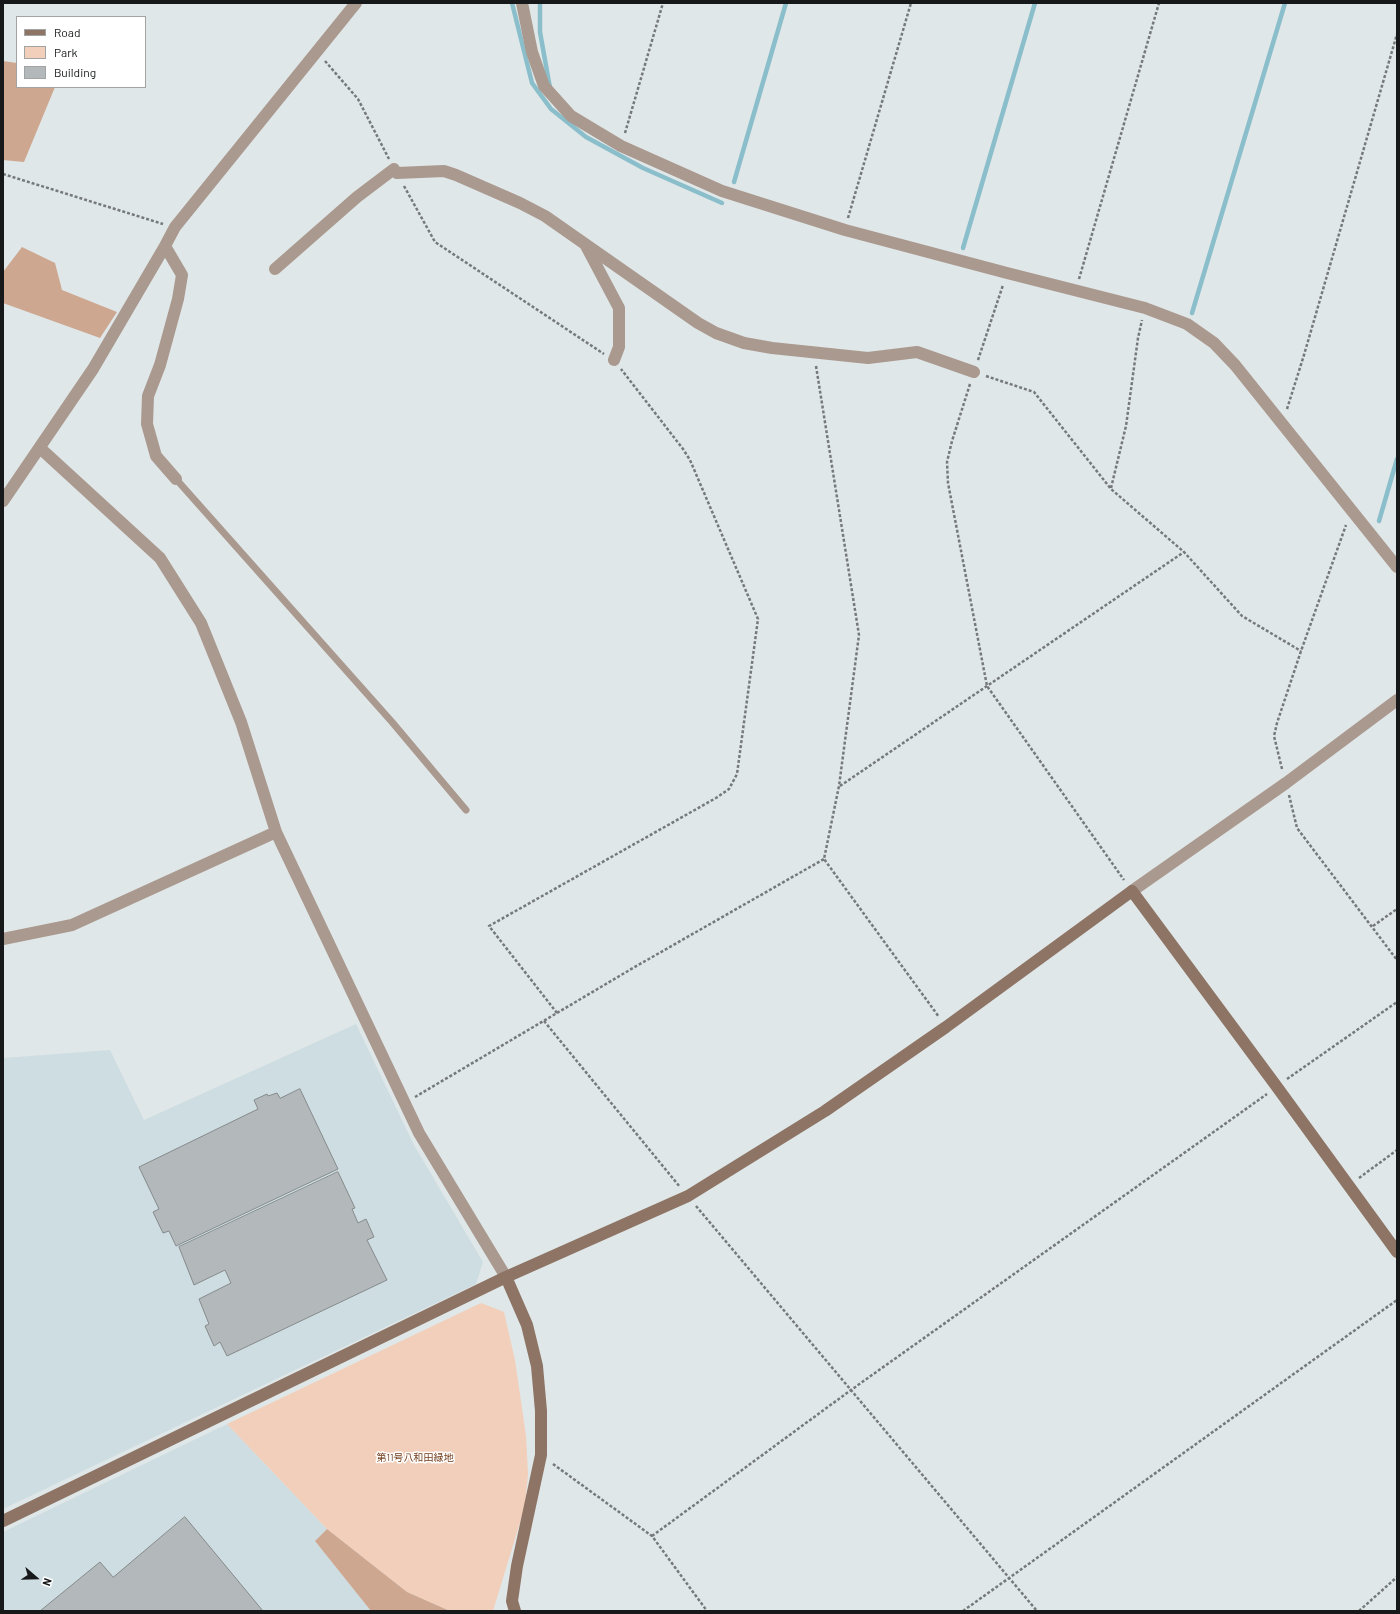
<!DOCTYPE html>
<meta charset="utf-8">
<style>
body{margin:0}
#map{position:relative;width:1400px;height:1614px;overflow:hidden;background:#e0e7e8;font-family:Barlow,sans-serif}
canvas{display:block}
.frame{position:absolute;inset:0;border:4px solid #161819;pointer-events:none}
.legend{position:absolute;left:16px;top:16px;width:130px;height:72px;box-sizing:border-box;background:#fff;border:1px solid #a2a3a3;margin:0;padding:5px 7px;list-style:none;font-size:12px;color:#161819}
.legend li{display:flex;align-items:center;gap:8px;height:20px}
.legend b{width:20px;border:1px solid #a2a3a3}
.north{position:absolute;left:16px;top:1558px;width:40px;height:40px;-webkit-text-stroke:3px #fff;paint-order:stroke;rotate:110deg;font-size:11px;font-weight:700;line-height:16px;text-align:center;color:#161819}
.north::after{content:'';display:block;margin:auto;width:14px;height:18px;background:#161819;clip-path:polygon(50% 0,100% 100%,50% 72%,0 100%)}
</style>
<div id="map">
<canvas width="1400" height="1614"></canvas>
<div class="frame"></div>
<ul class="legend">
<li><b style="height:5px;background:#8d7465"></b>Road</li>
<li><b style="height:11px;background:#f2cfba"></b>Park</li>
<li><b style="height:11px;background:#b3b9bb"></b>Building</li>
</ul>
<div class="north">N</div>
</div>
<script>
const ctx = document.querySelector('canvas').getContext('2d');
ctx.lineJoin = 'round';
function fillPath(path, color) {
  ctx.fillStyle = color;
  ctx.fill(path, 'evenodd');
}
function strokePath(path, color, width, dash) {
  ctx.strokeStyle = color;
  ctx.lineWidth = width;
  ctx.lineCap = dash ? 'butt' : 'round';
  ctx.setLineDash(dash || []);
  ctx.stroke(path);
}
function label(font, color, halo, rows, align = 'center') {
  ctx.font = font + ' Barlow,"Noto Sans JP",sans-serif';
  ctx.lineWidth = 3;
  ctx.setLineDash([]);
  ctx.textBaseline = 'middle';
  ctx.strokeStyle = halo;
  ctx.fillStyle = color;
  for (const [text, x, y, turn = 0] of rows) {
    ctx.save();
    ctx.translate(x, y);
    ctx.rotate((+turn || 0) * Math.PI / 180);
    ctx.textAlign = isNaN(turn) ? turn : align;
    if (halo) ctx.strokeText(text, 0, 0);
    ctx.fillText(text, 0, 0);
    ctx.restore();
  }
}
fillPath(new Path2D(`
 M356 1024 414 1145 483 1262 476 1284 3 1509V1058L110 1050 144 1120Z
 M227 1424 327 1529 315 1541 371 1611H3V1532Z`), '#cedde1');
fillPath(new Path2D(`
 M481 1303 504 1312 515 1360 526 1436 528 1474 525 1506 493 1611H450L407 1592 327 1529 227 1424Z`), '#f2cfba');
fillPath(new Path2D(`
 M3 61 17 63V87H55L24 162 3 160Z
 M22 247 55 263 62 290 117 312 100 338 3 303V272Z
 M327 1529 407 1592 450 1611H371L315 1541Z`), '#cea790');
strokePath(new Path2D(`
 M512 3 532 83 551 109 586 137 643 168 722 203
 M540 3V32L550 88
 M734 182 786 3
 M963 248 1035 3
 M1192 313 1285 3
 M1379 521 1397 459`), '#8bbecb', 4.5);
const building = new Path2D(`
 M300 1089 338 1169 176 1246 169 1231 163 1233 153 1212 159 1209 139 1167 258 1109 254 1100 267 1094 268 1096 277 1093 280 1098Z
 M338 1172 355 1208 352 1209 358 1223 366 1219 374 1237 367 1240 387 1280 227 1356 220 1342 214 1346 205 1326 209 1324 199 1299 231 1283 225 1270 194 1285 179 1247Z
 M185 1517 263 1611H40L100 1562 113 1577Z`);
fillPath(building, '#b3b9bb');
strokePath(building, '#868b8d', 1);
strokePath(new Path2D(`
 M325 61 358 99 389 159
 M625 133 663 3
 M3 174 163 224
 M404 186 435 242 604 354
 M848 218 911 3
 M1079 279 1159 3
 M978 360 1003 285
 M816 366 859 635 839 786 824 859 939 1017
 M986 376 1034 392 1111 489 1184 552 1242 616 1301 651
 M970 384 952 441 947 462 948 483 987 686 1124 880
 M1287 409 1304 355 1397 34
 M1111 488 1126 426 1138 338 1142 320
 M1282 769 1274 736 1277 723 1301 651 1346 525
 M840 786 1184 552
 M1289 795 1297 828 1397 960
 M1373 926 1397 909
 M557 1013 489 926 716 798 729 789 737 774 758 619 690 460 683 449 621 369
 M544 1021 680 1187
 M1287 1079 1397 1002
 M415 1097 633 968 824 859
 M1359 1178 1397 1150
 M696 1206 1037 1611
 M553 1464 652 1536 707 1611
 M652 1536 851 1390 1267 1094
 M963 1611 1397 1300
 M1359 1611 1397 1577`), '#75797a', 2.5, [3, 2]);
strokePath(new Path2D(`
 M176 479 392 722 466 810`), '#aa998f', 7);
strokePath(new Path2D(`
 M522 3 532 52 544 86 571 116 621 146 722 191 845 230 1007 273 1145 308 1187 324 1214 343 1235 365 1397 567
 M397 173 444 171 456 175 520 203 545 216 585 244 619 308V347L614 360
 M585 244 698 323 716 333 744 343 772 348 868 358 917 352 974 372
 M165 246 182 275 178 299 160 365 148 396 147 424 156 456 176 479
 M275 269 357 197 394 169
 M40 448 160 558 201 623 241 722 276 832 419 1133 506 1277
 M3 501 93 369 165 246 175 227 356 3
 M1132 891 1286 783 1397 700
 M3 939 72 925 276 832`), '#aa998f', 12);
strokePath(new Path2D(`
 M506 1277 527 1325 537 1366 541 1411V1455L517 1566 512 1601 515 1611
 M3 1521 506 1277 688 1196 825 1111 946 1027 1132 891 1277 1087 1397 1252`), '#8d7465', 12);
label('10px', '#74401e', '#fff', [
 ["第11号八和田緑地",415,1458]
]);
</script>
